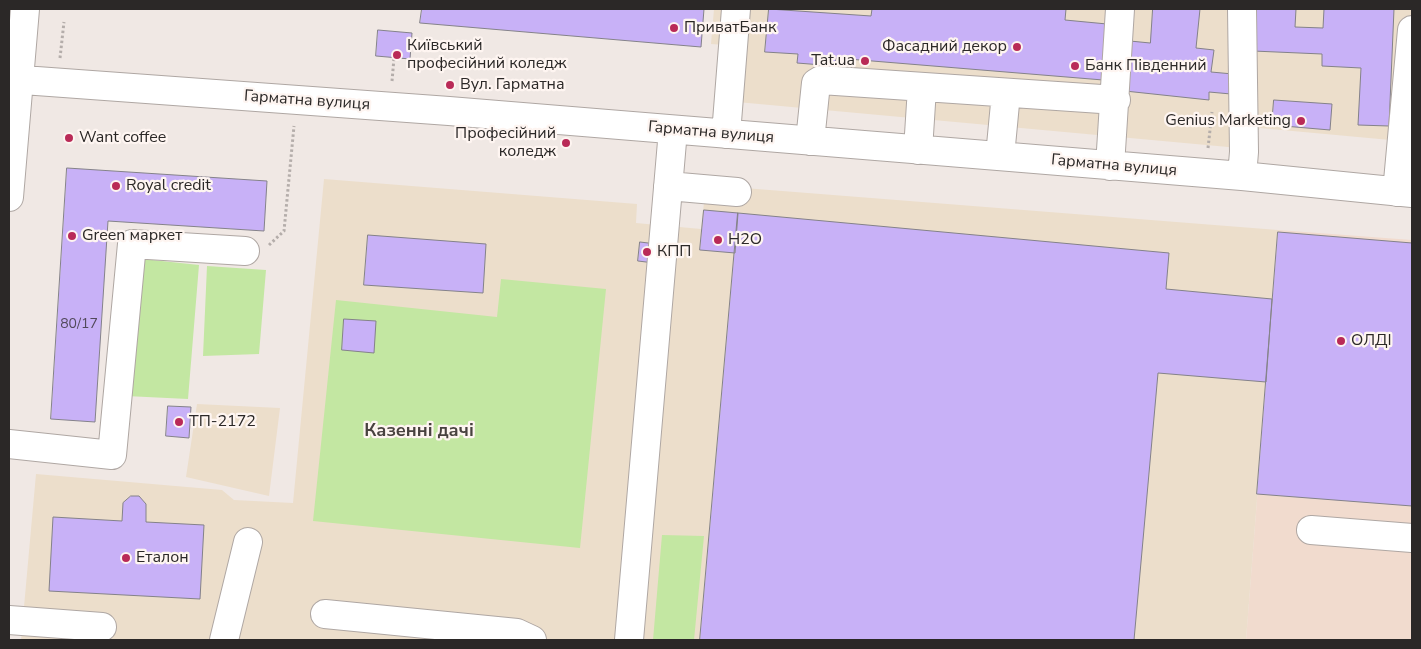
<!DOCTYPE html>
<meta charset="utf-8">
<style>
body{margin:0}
#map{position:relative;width:1421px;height:649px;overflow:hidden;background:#f0e8e4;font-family:"Nunito Sans",sans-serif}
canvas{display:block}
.frame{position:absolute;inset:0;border:10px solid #2b2827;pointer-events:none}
</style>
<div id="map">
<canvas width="1421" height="649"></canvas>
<div class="frame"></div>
</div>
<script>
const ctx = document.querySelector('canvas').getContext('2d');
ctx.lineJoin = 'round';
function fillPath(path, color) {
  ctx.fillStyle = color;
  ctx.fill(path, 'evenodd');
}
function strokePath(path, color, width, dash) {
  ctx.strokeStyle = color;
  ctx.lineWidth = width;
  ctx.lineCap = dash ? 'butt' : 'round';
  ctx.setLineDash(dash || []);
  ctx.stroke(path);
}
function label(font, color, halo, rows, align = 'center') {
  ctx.font = font + ' "Nunito Sans",sans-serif';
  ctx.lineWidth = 4.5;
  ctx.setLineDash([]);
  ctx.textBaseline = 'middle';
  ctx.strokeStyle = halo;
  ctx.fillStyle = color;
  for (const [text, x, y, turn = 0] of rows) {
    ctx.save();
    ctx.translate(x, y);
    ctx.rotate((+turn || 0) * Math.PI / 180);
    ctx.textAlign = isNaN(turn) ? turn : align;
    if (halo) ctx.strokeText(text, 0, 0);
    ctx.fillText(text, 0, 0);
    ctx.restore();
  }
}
fillPath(new Path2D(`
 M1278 230 1412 240V640H1246Z`), '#f1dbce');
fillPath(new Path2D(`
 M714 9H1412V142L1260 128 1239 148 737 102 739 46 711 44Z
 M324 179 637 204 636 223 701 229 706 185 1278 230 1246 640H21L36 474 222 490 234 500 293 503Z
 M197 404 280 408 269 496 186 477Z`), '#ecdecb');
fillPath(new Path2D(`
 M143 259 199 265 188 399 126 396Z
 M207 266 266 270 259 354 203 356Z
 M501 279 606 289 580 548 313 521 336 300 497 317Z
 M662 535 704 536 694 640H653Z`), '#c3e7a2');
const building = new Path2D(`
 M422 9H704L701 47 420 23Z
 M769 9 871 16 872 9H1066L1065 20 1107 24 1103 80 836 58 835 66 797 63 798 54 765 52Z
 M1153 9H1200L1196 48 1214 50 1211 72 1233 74 1231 94 1209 92V100L1125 91 1130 41 1150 43Z
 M1255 9H1296L1295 27 1323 28 1324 9H1394L1389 126 1358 125 1361 68 1322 66V54L1253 51Z
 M378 30 412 33 410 59 376 56Z
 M1274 100 1332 104 1330 130 1272 125Z
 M67 168 267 181 264 231 108 221 95 422 51 419Z
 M704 210 738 213 735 253 700 250Z
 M738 213 1169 253 1166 289 1272 299 1266 382 1158 373 1134 640H700Z
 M1278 232 1412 243V506L1257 494Z
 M368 235 486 244 483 293 364 285Z
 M640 242 656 244 654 263 638 261Z
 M344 319 376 321 374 353 342 350Z
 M168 406 191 407 189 438 166 436Z
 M131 496H139L146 504V522L204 525 200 599 49 591 53 517 122 521 123 503Z`);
fillPath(building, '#c8b1f7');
strokePath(building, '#848289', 1);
const minor = new Path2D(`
 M1242 9 1244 152 1242 176
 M9 79 449 111 1242 176 1412 193
 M726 134 736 9
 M810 141 816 83 821 80 1116 100
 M918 150 922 88
 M1000 156 1006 93
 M1110 166 1120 9
 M668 186 737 192
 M1397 192 1412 30
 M9 197 25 9
 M9 444 112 455 132 244 245 251
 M1311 530 1412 538
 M325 614 517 633 532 640
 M9 620 102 627
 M224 640 248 542
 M629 640 673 130`);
strokePath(minor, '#afa7a3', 30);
strokePath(new Path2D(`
 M60 58 64 22
 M392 81 394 58
 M1208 148 1212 112
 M269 245 284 231 294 126`), '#b4adaa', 3, [2.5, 2.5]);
strokePath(minor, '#fff', 28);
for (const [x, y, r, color] of [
 [674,28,5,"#b92a57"],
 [1017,47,5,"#b92a57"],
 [397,55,5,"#b92a57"],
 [865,61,5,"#b92a57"],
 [1075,66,5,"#b92a57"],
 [450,85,5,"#b92a57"],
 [1301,121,5,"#b92a57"],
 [69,138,5,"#b92a57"],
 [566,143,5,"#b92a57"],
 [116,186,5,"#b92a57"],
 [72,236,5,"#b92a57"],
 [718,240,5,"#b92a57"],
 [647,252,5,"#b92a57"],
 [1341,341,5,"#b92a57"],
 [179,422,5,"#b92a57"],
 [126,558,5,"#b92a57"]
]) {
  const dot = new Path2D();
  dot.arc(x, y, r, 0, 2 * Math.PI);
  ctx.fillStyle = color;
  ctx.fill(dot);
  strokePath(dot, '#fef5f1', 2);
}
label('14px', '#524a5b', null, [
 ["80/17",79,325]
]);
label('16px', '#2b2827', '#fef5f1', [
 ["ПриватБанк",684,28],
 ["Київський",407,46],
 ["професійний коледж",407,64],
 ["Фасадний декор",1007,47,"right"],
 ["Tat.ua",855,61,"right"],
 ["Банк Південний",1085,66],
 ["Вул. Гарматна",460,85],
 ["Genius Marketing",1291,121,"right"],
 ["Професійний",556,134,"right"],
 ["коледж",556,152,"right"],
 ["Want coffee",79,138],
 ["Royal credit",126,186],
 ["Green маркет",82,236],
 ["H2O",728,240],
 ["КПП",657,252],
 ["ОЛДІ",1351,341],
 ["ТП-2172",189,422],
 ["Еталон",136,558]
], 'left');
label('16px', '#2b2827', '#fef5f1', [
 ["Гарматна вулиця",307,101,4],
 ["Гарматна вулиця",711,133,5],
 ["Гарматна вулиця",1114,166,5]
]);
label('bold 18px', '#48423f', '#fef5f1', [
 ["Казенні дачі",419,432]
]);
</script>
